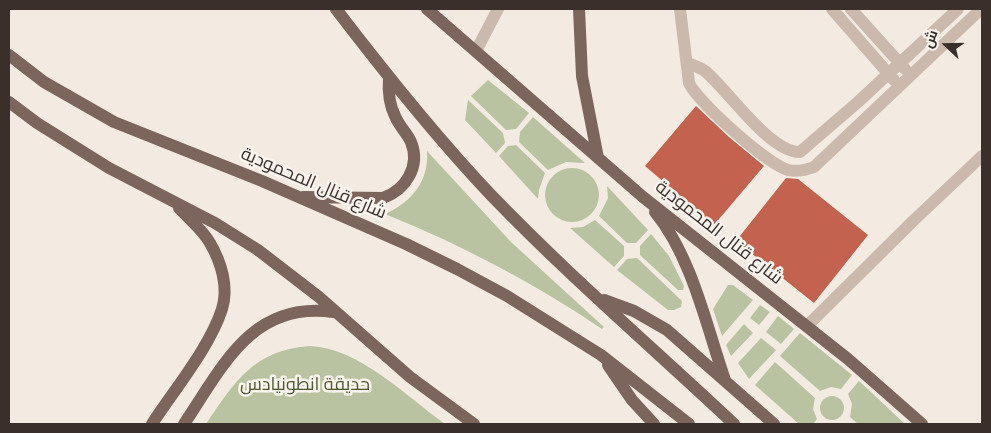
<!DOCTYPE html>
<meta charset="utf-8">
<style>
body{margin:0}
#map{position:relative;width:991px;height:433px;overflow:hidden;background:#f3eae1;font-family:Overpass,Cairo,sans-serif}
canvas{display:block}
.frame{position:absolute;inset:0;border:10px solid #3a2f2b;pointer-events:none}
.north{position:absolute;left:921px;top:20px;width:50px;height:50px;-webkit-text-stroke:4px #faf4ee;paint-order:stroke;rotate:291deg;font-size:14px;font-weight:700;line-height:20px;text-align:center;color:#3a2f2b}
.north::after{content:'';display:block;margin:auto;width:18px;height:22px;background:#3a2f2b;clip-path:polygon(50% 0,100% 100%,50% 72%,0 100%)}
</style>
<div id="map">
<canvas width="991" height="433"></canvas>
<div class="frame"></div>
<div class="north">ش</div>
</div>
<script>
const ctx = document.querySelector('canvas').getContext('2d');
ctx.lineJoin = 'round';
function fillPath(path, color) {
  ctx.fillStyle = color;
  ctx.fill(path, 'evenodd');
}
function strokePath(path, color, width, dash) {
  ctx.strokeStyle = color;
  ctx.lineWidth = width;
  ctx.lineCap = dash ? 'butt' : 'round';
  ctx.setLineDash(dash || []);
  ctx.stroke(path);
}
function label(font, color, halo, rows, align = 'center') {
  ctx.font = font + ' Overpass,Cairo,sans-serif';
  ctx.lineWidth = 5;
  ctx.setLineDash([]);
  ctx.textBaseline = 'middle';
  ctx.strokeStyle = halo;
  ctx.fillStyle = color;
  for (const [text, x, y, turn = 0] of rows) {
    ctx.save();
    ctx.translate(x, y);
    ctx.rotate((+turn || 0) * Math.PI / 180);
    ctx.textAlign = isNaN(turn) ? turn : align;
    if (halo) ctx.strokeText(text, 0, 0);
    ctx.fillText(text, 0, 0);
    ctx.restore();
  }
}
fillPath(new Path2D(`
 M488 80 529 113 516 129 506 130 471 96Z
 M468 100 503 133 505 143 496 153 465 120Z
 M533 117 585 163 566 162 548 170 519 142 520 132Z
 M516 145 545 173 539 190 538 199 499 156 508 146Z
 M427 151 511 242 604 327 602 329C534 283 462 245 385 214 412 202 429 181 427 151Z
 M545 195a27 27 0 1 1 54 0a27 27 0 1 1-54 0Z
 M607 186 648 230 636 243H627L599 216 608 198Z
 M595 220 624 246V256L614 267 570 228 583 227Z
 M651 234 669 256 684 286 683 290H678L640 255V246Z
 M637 258 682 301 681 307 674 310H668L617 270 627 259Z
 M728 285H733L753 300 722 336 713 309Z
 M760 305 770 312 759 325 750 318Z
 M778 316 794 329 781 344 766 332Z
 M744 324 753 333 731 356 726 345Z
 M800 333 852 375 841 389 831 387 820 391 780 356Z
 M761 338 776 350 749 379 738 363Z
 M310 346C359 348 406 396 445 424H206C235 381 254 350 310 346Z
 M775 362 815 398 813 409 817 419 813 424H799L755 385Z
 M859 381 905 424H858L850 417 852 404 848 394Z
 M820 408a12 12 0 1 1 24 0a12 12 0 1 1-24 0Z`), '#bac3a1');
fillPath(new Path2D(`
 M696 106 729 137 764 166 714 225 645 166Z
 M786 178 798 179 868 235 814 303 736 241Z`), '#c3634f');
strokePath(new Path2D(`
 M680 9 689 83C698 102 767 164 788 170 797 172 806 170 814 167L981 9
 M832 9 894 80
 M851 9 905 69
 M476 51 498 9
 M687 63C693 65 699 67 705 71 728 90 770 153 800 152L858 102 958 9
 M807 326 913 221 982 156`), '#ccb9ad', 12);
strokePath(new Path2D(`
 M336 9C385 73 435 136 491 195 568 275 653 348 734 424
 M427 9 643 197 848 359 922 424
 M579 9 582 76 598 158
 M9 55 44 82 114 122 262 181 406 244 457 269 507 296 601 355 689 424
 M9 102 37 123 109 168 215 223 258 250 319 297 410 377 474 424
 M303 197 383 198C405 190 421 167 411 142 407 133 399 126 395 116 389 104 388 91 389 78
 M655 212C692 257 706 325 725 380
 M604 300 634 311 667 330 774 424
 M608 365 632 400 654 424
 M152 424C174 390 210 347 222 309 229 287 221 262 210 243 203 230 189 219 179 208
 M184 424C223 366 252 301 333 312`), '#7c655d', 12);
label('18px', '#3a2f2b', '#faf4ee', [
 ["شارع قنال المحمودية",313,185,23],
 ["شارع قنال المحمودية",718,234,38]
]);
label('18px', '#4c5830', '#faf4ee', [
 ["حديقة انطونيادس",305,386]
]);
</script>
